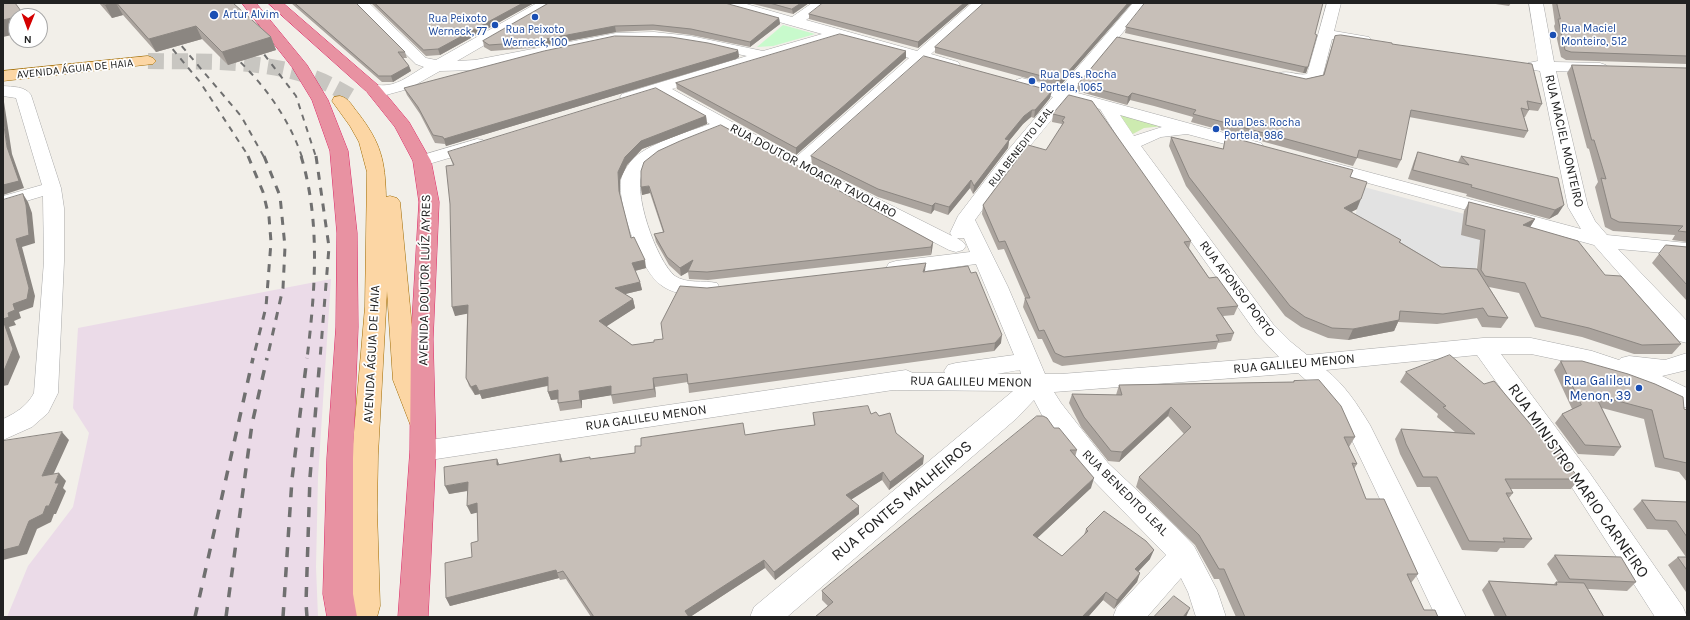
<!DOCTYPE html>
<meta charset="utf-8">
<style>
body{margin:0}
#map{position:relative;width:1690px;height:620px;overflow:hidden;background:#f2efe9;font-family:Karla,sans-serif}
canvas{display:block}
.frame{position:absolute;inset:0;border:4px solid #222;pointer-events:none}
.north{position:absolute;left:8px;top:8px;width:40px;height:40px;box-sizing:border-box;background:#fff;border:1px solid #a7a7a7;border-radius:50%;rotate:181deg;font-size:11px;font-weight:700;line-height:16px;text-align:center;color:#222}
.north::after{content:'';display:block;margin:auto;width:14px;height:18px;background:#d40000;clip-path:polygon(50% 0,100% 100%,50% 72%,0 100%)}
</style>
<div id="map">
<canvas width="1690" height="620"></canvas>
<div class="frame"></div>
<div class="north">N</div>
</div>
<script>
const ctx = document.querySelector('canvas').getContext('2d');
ctx.lineJoin = 'round';
function fillPath(path, color) {
  ctx.fillStyle = color;
  ctx.fill(path, 'evenodd');
}
function strokePath(path, color, width, dash) {
  ctx.strokeStyle = color;
  ctx.lineWidth = width;
  ctx.lineCap = dash ? 'butt' : 'round';
  ctx.setLineDash(dash || []);
  ctx.stroke(path);
}
function label(font, color, halo, rows, align = 'center') {
  ctx.font = font + ' Karla,sans-serif';
  ctx.lineWidth = 3.5;
  ctx.setLineDash([]);
  ctx.textBaseline = 'middle';
  ctx.strokeStyle = halo;
  ctx.fillStyle = color;
  for (const [text, x, y, turn = 0] of rows) {
    ctx.save();
    ctx.translate(x, y);
    ctx.rotate((+turn || 0) * Math.PI / 180);
    ctx.textAlign = isNaN(turn) ? turn : align;
    if (halo) ctx.strokeText(text, 0, 0);
    ctx.fillText(text, 0, 0);
    ctx.restore();
  }
}
fillPath(new Path2D(`
 M331 279 318 477 316 567 318 617H7L28 566 73 507 89 433 73 408 78 328Z`), '#ebdbe8');
fillPath(new Path2D(`
 M1118 113 1164 126 1144 128 1131 135Z`), '#cdebb0');
fillPath(new Path2D(`
 M783 25 815 34 773 46 757 47Z`), '#c8facc');
fillPath(new Path2D(`
 M1364 187 1483 219 1476 270 1408 261 1352 225Z`), '#e2e2e2');
strokePath(new Path2D(`
 M148 61C200 62 255 59 305 75 322 80 337 88 352 97`), '#c8c6c1', 16, [16, 8]);
const minor = new Path2D(`
 M354 3H369L426 58 436 60 537 3H554L552 6 457 61 475 60 616 33 654 32 691 36 763 51 822 34 722 6 720 3H743L792 17 812 3H828L806 20 917 51 972 3H987L931 54 958 62 960 65 958 68 952 70 923 62 809 164 952 236 950 233 958 216 1009 149 1053 97 1016 86 1014 83 1016 80 1022 78 1060 88 1133 3H1147L1074 92 1261 143 1264 147 1261 151 1255 152 1187 134 1161 137 1141 146 1273 324 1291 342 1307 355 1483 338H1531L1592 351 1619 360 1621 358 1629 356 1665 360 1687 353V370L1662 376 1687 388V408L1678 405 1648 389 1588 366 1531 354H1501L1589 472 1683 607 1687 617H1655L1571 486 1477 355 1326 370C1345 385 1357 404 1370 425L1466 617H1436L1349 434C1334 407 1321 393 1298 373L1054 392 1061 403 1108 463 1176 527 1194 546 1217 590 1226 617H1196L1188 592 1181 578 1147 617H1113L1117 607 1166 555 1090 477 1043 417 1034 400 1017 418 787 617H750L754 607 1013 391 893 390 423 461 414 458 410 451 414 444 423 441 906 370 913 373H945L944 371 948 365 956 363 1014 355 976 264 896 275 889 273 886 268 889 263 896 261 970 252 964 238H957L963 242 966 246 963 250 956 252 949 250 791 169 722 131C701 139 657 152 644 169 630 188 657 262 675 276 687 284 703 280 717 283L720 288 717 293C700 297 675 296 661 285 641 272 617 203 621 180 622 173 627 167 631 161 646 144 687 132 710 124L656 94 628 102 622 100 620 97 622 94 747 56 709 48 672 42 616 41 475 70 440 71 408 89 386 95 367 92 365 89 367 86C374 84 380 86 387 85 400 84 413 73 424 67L416 64ZM838 38 909 58 796 157 672 89ZM1067 101 1100 109 1125 149 1257 334 1279 357 1061 374H1045L1008 287 975 220 1021 157ZM1120 115 1162 127 1134 136ZM1020 370 1021 374H997Z
 M1327 3H1341L1334 31 1369 37 1371 40 1369 43 1364 44 1332 39 1322 78 1320 81 1303 85 1279 79 1277 76 1279 73C1289 70 1298 76 1307 74Z
 M1529 3H1543L1554 62 1600 63 1606 65 1608 68 1606 71 1600 73 1556 71 1588 207 1595 221 1607 235 1687 243V255L1618 249 1687 321V343L1679 341 1594 245 1317 169 1314 165 1317 161 1323 160 1581 229 1568 207 1540 71 1528 69 1526 66 1528 63 1538 61Z
 M3 86C13 87 25 86 31 95L61 188 64 208V261L58 393 48 413 32 427 3 440V419C16 413 27 406 34 393L44 261 43 196 3 208V196L42 185 16 98 3 96Z
 M477 139 483 140 486 144 483 148 422 166 416 165 413 161 416 157Z`);
const major = new Path2D(`
 M148 56 153 58 156 61 153 64 3 81V71Z
 M340 96C349 98 352 106 358 113 381 143 385 160 386 197L390 196 397 198 400 202 417 380 433 422 430 429 421 431 412 429 393 380 387 291 378 455 377 510 380 606 377 617H347L350 606 349 510 352 455 365 307 367 172 359 142 350 126 332 101 334 97Z`);
const highway = new Path2D(`
 M242 3H256L307 65 328 100 348 151 357 233 358 327 353 458V594L357 617H327L323 594 327 458 336 327 337 233 330 151 312 100 292 67Z
 M268 3H283L379 86 409 122 431 161 439 202 433 339 436 451 428 617H398L410 451 411 339 419 202 413 161 395 127 367 92Z`);
strokePath(minor, '#a9a9a9', 1);
strokePath(major, '#a06b00', 1);
strokePath(highway, '#dc2a67', 1);
fillPath(minor, '#fff');
fillPath(major, '#fcd6a4');
fillPath(highway, '#e892a2');
strokePath(new Path2D(`
 M174 37 241 116 264 157
 M165 40 200 82 249 157
 M257 45 296 96 316 157
 M232 54C263 83 288 116 302 157`), '#707070', 2, [6, 6]);
strokePath(new Path2D(`
 M248 156 263 192 269 217 271 242 266 307 253 359
 M264 156 280 196 285 247 283 288 267 359
 M301 156C321 222 315 292 307 359
 M316 156 329 247 320 359`), '#707070', 3, [8, 8]);
strokePath(new Path2D(`
 M195 617 253 358
 M226 617 252 424 267 358
 M283 617 292 479 307 358
 M307 617 306 603 310 477 320 358`), '#707070', 3.5, [10, 10]);
fillPath(new Path2D(`
 M99 3H233L271 37 276 50 228 65 202 39 156 52 123 15 112 18Z
 M291 3H356L405 52 407 58H403L409 66 411 71 393 82H382Z
 M371 3H534L440 55 426 56Z
 M549 3 779 18 780 24 750 47 691 35 654 30 616 32 531 48 491 51 484 47 483 41Z
 M749 3H809L793 14Z
 M970 3 918 48 809 19V14Z
 M1132 3 1059 87 935 53V47Z
 M1489 3H1511L1509 6Z
 M1552 3H1687V64L1566 60 1561 57 1554 26 1555 24Z
 M1126 27 1315 34 1308 67 1306 73H1303L1125 33Z
 M1335 36 1392 44 1542 104 1538 111 1529 110 1525 117H1524L1528 131 1524 138 1409 117 1401 160 1397 168 1357 158 1353 166 1191 122 1193 117 1154 106 1130 100 1127 105 1077 91 1078 84 1306 79 1323 75Z
 M738 50 739 57 736 59 446 146 445 144 435 143 420 114 407 95 404 88Z
 M906 51V58L796 155 677 89 676 83 711 73Z
 M1572 65 1687 68V242L1672 240 1675 235 1613 231 1605 227 1595 187 1598 182 1589 149 1587 148 1567 73Z
 M1069 95 1191 241 1189 248 1209 278 1238 306 1234 315 1223 316 1234 333 1231 341 1218 343 1216 349 1062 366 1053 362 1042 339H1038L1023 307 1025 298 1004 249 998 250 982 214 983 205 1046 150 1061 127 1062 124 1052 122 1053 114Z
 M1050 98 1034 118 1031 117 1023 124 1009 141 1008 148 973 194 970 188 948 215 934 210 931 214 878 197 812 164 811 156Z
 M706 116 707 124 642 149 627 165 620 180V196L631 238 646 268 635 271 640 282 642 290 625 294 633 299 635 308 606 326 632 345 654 342 663 339 707 288 925 272 1001 343 994 351 689 393 688 382 655 387 656 397 613 404 611 395 582 400V408L560 411 558 403V399L551 400 548 392V386L482 399 480 394 475 395 469 386 466 378 467 313 455 316 453 165 448 152Z
 M1226 136 1350 177 1357 209 1351 212 1401 240 1400 242 1441 267 1477 269 1480 240 1461 235 1464 211 1469 202 1535 219 1530 227 1605 275 1681 344 1672 354H1634L1582 337 1535 327 1519 293 1489 287 1508 318 1501 328 1482 327 1477 318 1437 324 1398 322 1394 331 1348 340 1328 338 1301 327 1285 316 1186 186 1169 146 1171 137 1223 149Z
 M1418 152 1458 162 1461 156 1558 178V214L1549 219 1466 196 1467 194 1408 179 1414 161Z
 M826 181V184L933 242 932 250 931 255 708 280 689 279 688 272 681 276 669 265 656 242 654 234 663 232 650 193 642 195 641 187Z
 M1687 247V301L1652 263 1659 254Z
 M1561 361 1687 410V482L1679 472 1655 467 1644 419 1602 408 1621 447 1614 456 1578 454 1555 423 1562 414 1572 409 1554 370Z
 M1406 372 1547 444 1579 479 1571 489H1511L1513 493 1509 498 1532 539 1524 548H1500L1497 552 1462 550 1430 487H1417L1400 454 1395 439 1401 429 1455 432 1437 417 1438 414 1400 382Z
 M1294 381 1355 437 1349 447 1357 464 1354 469 1366 499 1418 574 1411 583 1424 610 1438 617H1236L1219 579H1214L1195 545 1136 487 1139 477 1184 434 1168 416 1119 462 1108 461 1081 427 1069 403 1072 394 1116 395 1119 385 1293 382Z
 M813 413 871 414 879 416 896 433 923 464 889 490 882 480 851 499 859 514 775 580 765 568 690 617H591L566 579 560 580 559 578 450 606 446 598 472 557 478 541 477 512 471 514 468 491 449 494 497 459 499 465 560 454 562 461 591 459 635 453 745 435 814 425Z
 M1054 428 1077 450 1075 457 1091 488 1037 538 1062 556 1084 535 1086 529 1150 559 1138 572 1140 573 1137 582 1114 609 1103 600 1088 617H815L828 606 822 600V591Z
 M1642 500 1687 502V592H1686L1668 565 1678 557H1686L1667 530 1647 529 1633 509Z
 M1555 555 1636 582 1627 591 1588 589 1604 617H1495L1482 590 1489 581 1554 584 1556 582H1558L1547 564Z`), '#aba49e');
fillPath(new Path2D(`
 M113 3H116L123 15 112 18 105 5Z
 M523 3H534L440 55 438 49Z
 M801 3H809L793 14 792 9Z
 M964 3H970L918 48V42Z
 M1128 3H1132L1059 87 1060 81Z
 M16 17V34L3 37V20Z
 M779 18 780 24 750 47V42Z
 M196 26 202 39 156 52 149 39Z
 M615 26 616 32 531 48 530 42Z
 M271 37 276 50 228 65 222 52Z
 M738 50 739 57 736 59 446 146 444 139Z
 M906 51V58L796 155V148Z
 M409 66 411 71 393 82 391 76Z
 M1305 67H1308L1306 73H1303Z
 M1052 91 1050 98 1034 118 1035 110Z
 M1132 93 1130 100 1127 105 1128 97Z
 M3 100 4 102 12 154 24 188 3 195V185L7 147 3 119Z
 M1032 110 1031 117 1023 124 1009 141 1008 148 973 194 974 186 1005 139 1024 116Z
 M706 116 707 124 642 149 627 165 620 180V199L619 191 618 172 625 157 641 141Z
 M971 180 970 188 948 215 949 207Z
 M649 186 650 193 642 195 641 187Z
 M23 194 28 202 32 213 35 243 22 247 35 296 33 307 19 312 21 318 14 321 16 325 9 327 20 357 8 385 3 386V319L8 313 13 304 16 239Z
 M1361 199 1357 209 1340 218 1344 208Z
 M935 203 934 210 931 214 932 206Z
 M1564 205 1558 214 1549 219 1555 210Z
 M1535 219 1529 229 1523 225Z
 M933 242 932 250 931 255V247Z
 M645 260 646 268 634 271 632 263Z
 M693 260 688 271V272L681 276 680 268Z
 M926 263 925 271 923 272Z
 M640 282 642 290 617 296 615 288Z
 M633 299 635 308 601 330 599 321Z
 M468 305 471 313 455 316 452 307Z
 M1399 320 1394 331 1348 340 1353 329Z
 M1002 335 1001 343 994 351 995 343Z
 M548 377 551 385 482 399 479 391Z
 M653 378 655 387 656 397 654 389Z
 M476 385 480 394 475 395 471 387Z
 M611 386 613 395 582 400V408L580 400 579 391Z
 M558 390 560 399 551 400 548 392Z
 M1171 407 1168 416 1119 462 1122 452Z
 M62 432 69 440 49 484 42 476Z
 M560 454 563 462H560Z
 M924 456 923 464 889 490 890 482Z
 M497 459 500 467 497 465Z
 M883 472 882 480 846 503V495Z
 M59 473 66 481 63 488 66 491 56 514H54L51 522 37 529 27 554 3 560V550L29 521 55 483Z
 M1094 478 1091 488 1031 544 1033 535Z
 M468 482 471 490 449 494 445 486Z
 M477 503 480 512 471 514 467 506Z
 M859 506V514L775 580 774 572Z
 M1154 550 1150 559 1132 578 1135 569Z
 M764 560 765 568 690 617H686L685 611Z
 M556 570 559 578 450 606 446 598Z
 M1140 573 1137 582 1114 609 1117 600Z
 M1106 592 1103 600 1088 617H1082Z
 M1190 608 1186 617H1183Z`), '#8b8681');
const building = new Path2D(`
 M3 3H15L24 15 16 16V17L3 20Z
 M103 3H113L105 5Z
 M117 3H233L271 37 222 52 196 26 149 39Z
 M295 3H356L405 52H398L409 66 391 76H379Z
 M375 3H523L438 49 424 50Z
 M549 3H725L779 18 750 42 691 29 653 25 615 26 530 42 489 45 483 41Z
 M770 3H801L792 9Z
 M823 3H964L918 42 809 14Z
 M984 3H1128L1060 81 935 47Z
 M1145 3H1323L1315 34 1317 35 1308 67H1305L1126 27Z
 M1557 3H1687V56L1571 52 1565 50 1558 19H1560Z
 M840 34 906 51 796 148 676 83Z
 M1341 35 1392 43V44L1532 64 1542 104 1527 101 1529 110 1521 108 1528 131 1411 110 1401 160 1359 150 1357 158 1193 114 1196 110 1155 99 1132 93 1128 97 1078 84 1117 37 1306 79 1324 75 1335 36Z
 M615 36 671 37 708 43 738 50 736 52 444 139 443 137 433 135 418 107 404 88 544 51Z
 M924 56 1052 91 1035 110H1032L1024 116 1005 139 1009 140 974 186 971 180 949 207 935 203 932 206 878 189 811 156Z
 M1572 65 1687 68V232L1678 231 1683 226 1619 222 1611 218 1601 178 1606 179 1594 140H1592Z
 M656 88 706 116 641 141 625 157 618 172 619 191 631 238 634 237 645 260 632 263 640 282 615 288 633 299 599 321 632 345 654 342V340L663 339 661 323 680 286 707 288 926 263 923 272 968 266 971 273 976 272 1002 335 995 343 688 384 687 374 653 378 654 389 611 395V386L579 391 580 400 558 403V390L548 392V377L479 391 476 385 471 387 466 378 468 305 452 307 450 204 446 166 454 165 448 152Z
 M1069 95 1092 101 1191 241 1184 242 1209 278 1217 277 1238 306 1217 308 1234 333 1216 335 1219 341 1064 357 1055 353 1044 330 1039 331 1033 316 1025 298H1030L1005 241 999 242 983 205 1028 145 1046 150 1064 122 1062 121 1065 117 1053 114Z
 M3 119 7 147 19 181 3 185Z
 M721 125 826 181 825 183 933 242 931 247 707 272 688 271 693 260 680 268 667 257 654 234 664 232 649 186 641 187V171L644 162 658 151 680 141Z
 M1226 136 1353 170 1350 177 1367 182 1361 199 1344 208 1401 240 1399 242 1441 267 1477 269 1508 318 1488 316 1483 308 1443 314 1400 311 1399 320 1353 329 1332 328 1305 317 1290 306 1189 177 1171 137 1223 149Z
 M1418 152 1469 165 1461 156 1558 178 1564 205 1555 210 1471 187 1472 185 1413 170Z
 M23 194 26 205 29 235 16 239 29 288 27 299 13 304 15 310 8 313 9 317 3 319V200Z
 M1469 202 1535 219 1523 225 1578 241 1605 275 1621 276 1681 344 1642 345 1589 328 1541 317 1525 283 1485 276 1481 270 1485 230 1466 225Z
 M1666 245 1687 247V285L1659 254Z
 M3 320 13 349 3 373Z
 M1450 355 1484 384 1494 381 1547 444H1554L1579 479H1505L1513 493H1506L1532 539 1503 538 1505 542 1469 541 1437 477H1423L1406 444 1401 429 1475 434 1443 407 1446 406 1406 372Z
 M1561 361H1582L1628 374 1655 384 1683 397 1684 409 1687 410V463L1664 458 1652 410 1595 395 1621 447 1585 445 1562 414 1581 405Z
 M1319 380 1341 406 1355 437H1344L1357 464 1352 463 1366 499H1384L1418 574H1407L1424 610H1435L1438 617H1245L1224 569H1219L1199 535 1139 477 1191 427 1171 407 1122 452 1111 451 1084 417 1072 394 1122 395 1119 385 1294 382V381Z
 M868 406 871 414 876 412 879 416 890 413 896 433 924 456 890 482 883 472 846 495 859 506 774 572 764 560 685 611 689 617H594L563 571 557 573 556 570 446 598 445 563 472 557 471 543 478 541 477 503 467 506 468 482 445 486 444 467 497 459V465L560 454V462L590 457V459L635 453V446H641V438L743 423 745 435 777 430 815 425 813 413Z
 M1037 416H1043L1047 418 1054 428H1059L1077 450H1070L1094 478 1033 535 1062 556 1088 531 1086 529 1104 511 1146 541 1154 550 1135 569 1140 573 1117 600 1106 592 1082 617H815L833 602 822 591Z
 M62 432 42 476 59 473 55 483H59L49 506H46L43 514 29 521 19 546 3 550V441Z
 M1642 500 1687 502V537L1676 521 1656 520Z
 M1555 555 1621 557 1636 582 1570 579Z
 M1678 557H1687V570Z
 M1489 581 1557 585 1556 582 1584 583 1604 617H1507Z
 M1174 596 1190 608 1183 617H1154Z`);
fillPath(building, '#c7bfb8');
strokePath(building, '#8b8681', 1);
for (const [x, y, r, color] of [
 [214,15,5,"#1a4fb4"],
 [535,17,4,"#1a4fb4"],
 [495,25,4,"#1a4fb4"],
 [1553,35,4,"#1a4fb4"],
 [1032,81,4,"#1a4fb4"],
 [1216,129,4,"#1a4fb4"],
 [1639,388,4,"#1a4fb4"]
]) {
  const dot = new Path2D();
  dot.arc(x, y, r, 0, 2 * Math.PI);
  ctx.fillStyle = color;
  ctx.fill(dot);
  strokePath(dot, '#fff', 1.5);
}
label('11px', '#164399', '#fff', [
 ["Artur Alvim",223,15],
 ["Rua Peixoto",487,19,"right"],
 ["Werneck, 77",487,32,"right"],
 ["Rua Maciel",1561,29],
 ["Monteiro, 512",1561,42],
 ["Rua Peixoto",535,30,"center"],
 ["Werneck, 100",535,43,"center"],
 ["Rua Des. Rocha",1040,75],
 ["Portela, 1065",1040,88],
 ["Rua Des. Rocha",1224,123],
 ["Portela, 986",1224,136]
], 'left');
label('11px', '#222', '#fff', [
 ["AVENIDA ÁGUIA DE HAIA",75,69,-6],
 ["RUA BENEDITO LEAL",1021,147,-52]
]);
label('13px', '#222', '#fff', [
 ["RUA MACIEL MONTEIRO",1564,141,77],
 ["RUA DOUTOR MOACIR TAVOLARO",813,171,28],
 ["AVENIDA DOUTOR LUÍZ AYRES",425,280,-89],
 ["RUA AFONSO PORTO",1237,289,53],
 ["AVENIDA ÁGUIA DE HAIA",372,354,-87],
 ["RUA GALILEU MENON",1294,364,-5],
 ["RUA GALILEU MENON",971,382,1],
 ["RUA GALILEU MENON",646,418,-8],
 ["RUA BENEDITO LEAL",1125,493,45]
]);
label('13px', '#164399', '#fff', [
 ["Rua Galileu",1631,381],
 ["Menon, 39",1631,396]
], 'right');
label('16px', '#222', '#fff', [
 ["RUA MINISTRO MARIO CARNEIRO",1578,481,55],
 ["RUA FONTES MALHEIROS",902,501,-40]
]);
</script>
